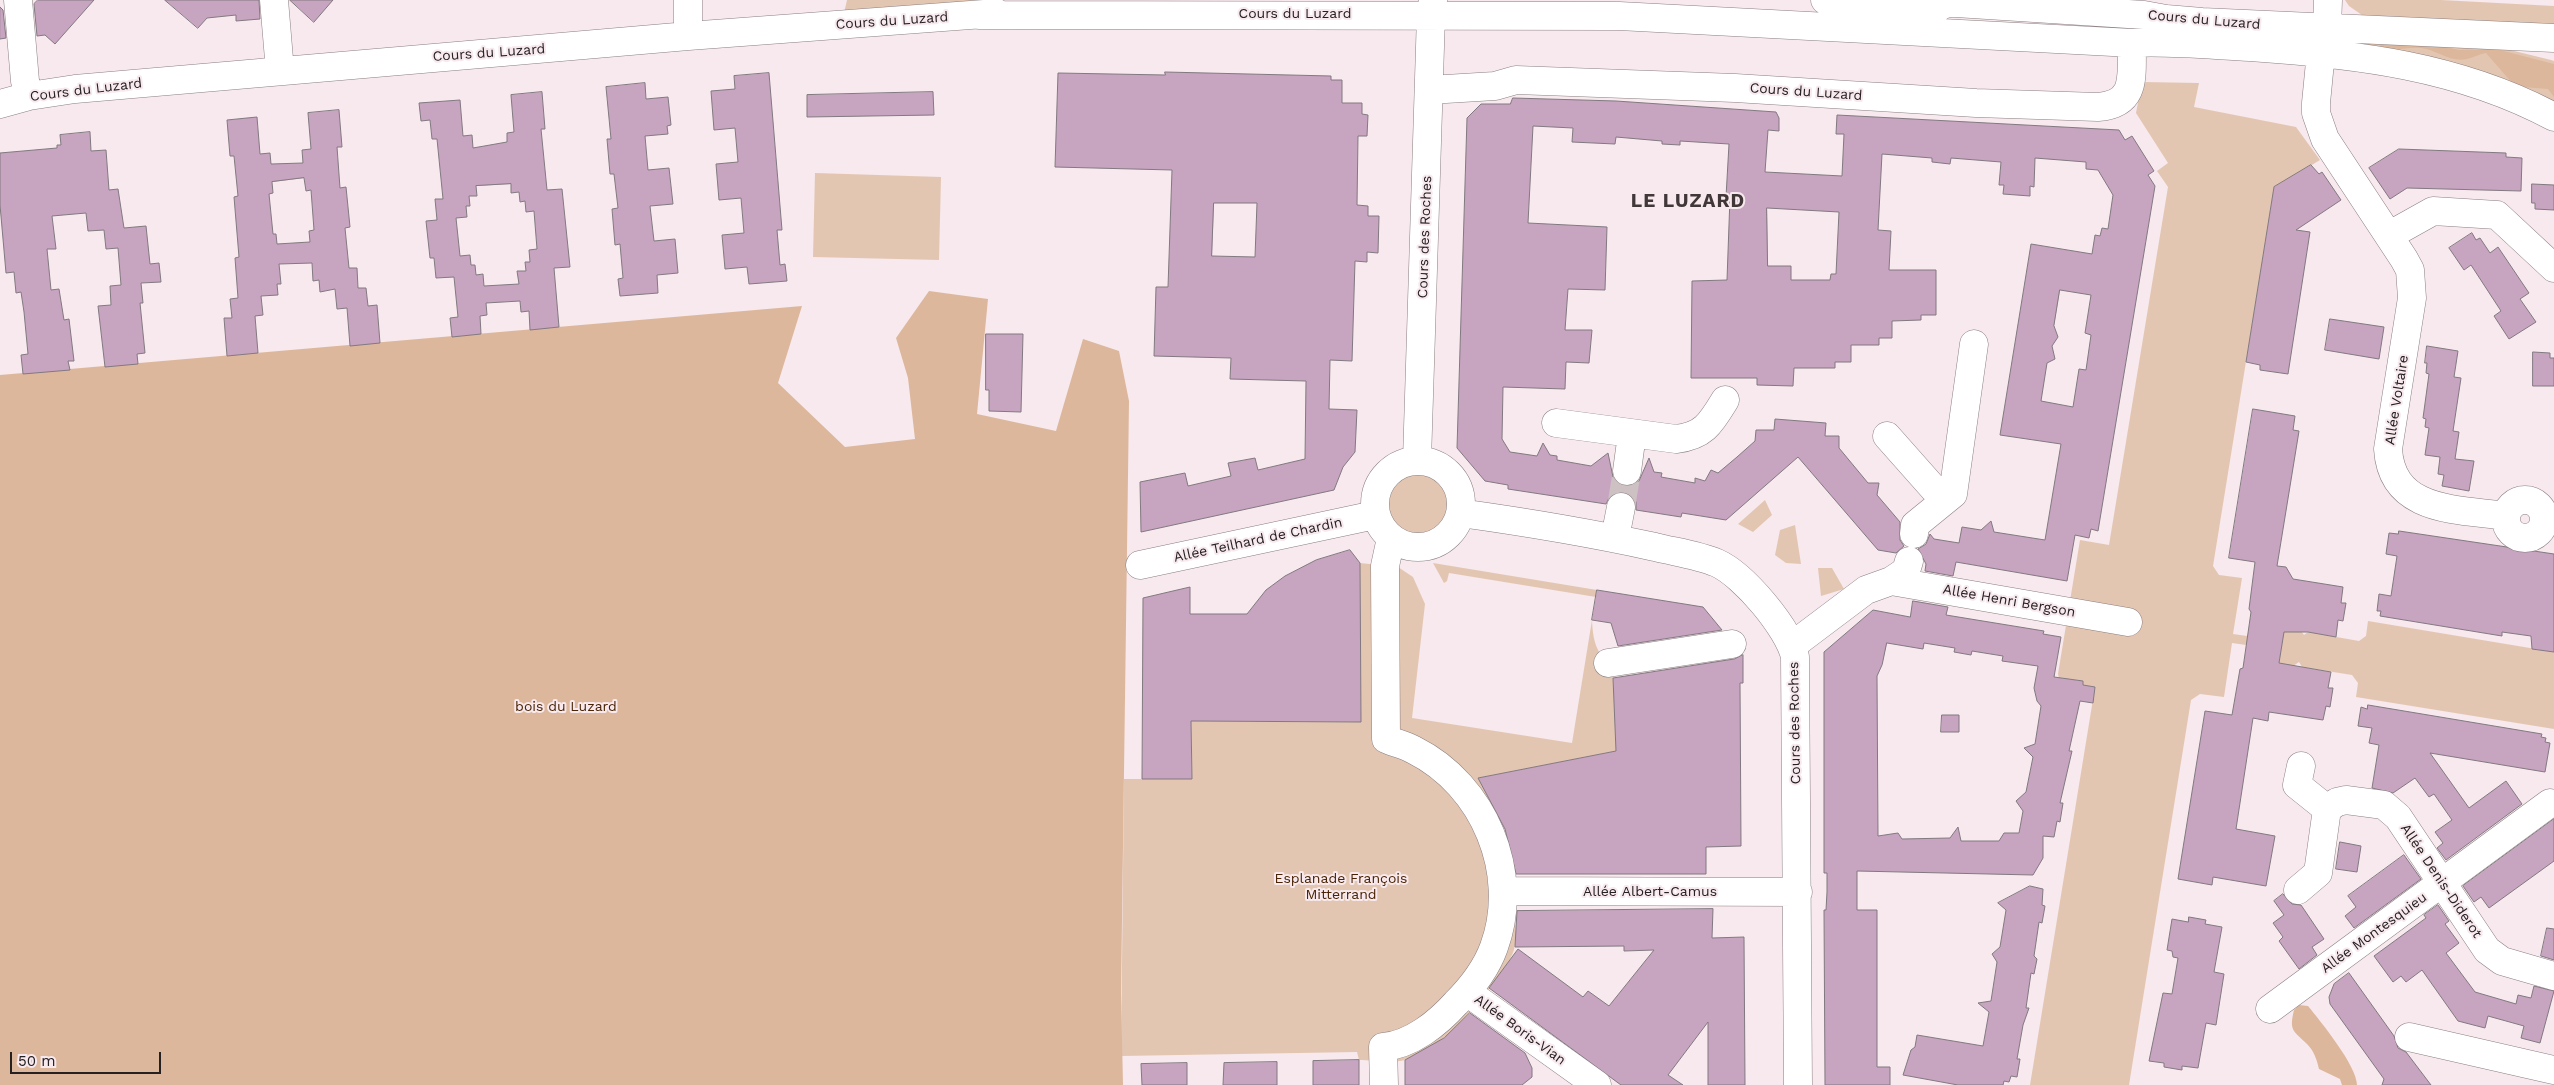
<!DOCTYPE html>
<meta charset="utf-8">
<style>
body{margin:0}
#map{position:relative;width:2554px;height:1085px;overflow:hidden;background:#f7e9ed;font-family:"Work Sans",sans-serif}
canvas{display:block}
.scale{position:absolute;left:10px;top:1052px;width:151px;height:22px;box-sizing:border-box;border:2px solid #252021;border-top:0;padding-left:6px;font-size:15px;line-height:18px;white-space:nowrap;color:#252021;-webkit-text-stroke:4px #f7e9ed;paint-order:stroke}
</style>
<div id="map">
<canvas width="2554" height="1085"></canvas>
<div class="scale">50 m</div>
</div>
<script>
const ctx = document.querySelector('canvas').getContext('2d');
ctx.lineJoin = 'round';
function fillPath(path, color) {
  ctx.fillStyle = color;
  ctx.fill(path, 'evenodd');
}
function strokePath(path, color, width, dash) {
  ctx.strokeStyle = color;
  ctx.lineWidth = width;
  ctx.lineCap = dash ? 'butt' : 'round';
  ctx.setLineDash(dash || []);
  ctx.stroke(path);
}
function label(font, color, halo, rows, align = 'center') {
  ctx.font = font + ' "Work Sans",sans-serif';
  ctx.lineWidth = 4;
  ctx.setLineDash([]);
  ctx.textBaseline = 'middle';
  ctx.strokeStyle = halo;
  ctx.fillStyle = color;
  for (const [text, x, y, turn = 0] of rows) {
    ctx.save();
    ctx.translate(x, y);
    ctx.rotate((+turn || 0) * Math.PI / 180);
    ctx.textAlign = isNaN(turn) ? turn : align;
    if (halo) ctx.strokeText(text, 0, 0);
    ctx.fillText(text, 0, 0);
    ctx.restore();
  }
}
fillPath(new Path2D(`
 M847 0H988L844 13Z
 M2345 0H2441L2554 6V28L2363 18 2362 15 2349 6Z
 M2366 42 2498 47 2551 60 2554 61V105L2368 47Z
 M2142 82 2199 83 2194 107 2296 127 2320 160 2274 188 2213 566 2219 575 2242 578 2233 634 2247 636 2249 631 2298 627 2304 635 2308 632 2359 641 2366 636 2368 621 2554 652V729L2356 697 2358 683 2352 675 2302 667 2299 662 2284 672 2279 662 2280 654 2246 649V645L2232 643 2224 697 2200 694 2191 700 2129 1085H2030L2095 687 2083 685V681L2059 678 2058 674 2080 540 2109 545 2168 187 2157 171 2168 163 2136 113Z
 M815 173 941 177 939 260 813 257Z
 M1387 504a31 31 0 1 1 62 0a31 31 0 1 1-62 0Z
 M1765 500 1772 515 1753 532 1738 524Z
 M1795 525 1801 564 1786 563 1775 555 1780 530Z
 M1360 563 1398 567 1413 577 1425 604 1412 718 1572 743 1592 620C1593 641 1596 653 1612 667L1616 707V751L1478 778C1508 825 1515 856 1515 911 1515 922 1517 934 1515 945 1513 958 1504 968 1497 978 1473 1010 1447 1044 1408 1059 1395 1064 1373 1060 1359 1060L1357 1052 1121 1056 1124 779H1192L1191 721 1360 722Z
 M1433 563 1597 590 1596 597 1449 573 1447 581 1444 583Z
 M1818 568H1832L1844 589 1821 596Z`), '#e3c6b1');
fillPath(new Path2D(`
 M2376 42 2430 43 2459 50 2496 49 2554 64V97L2548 89 2522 87 2513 84 2486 53C2479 54 2473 58 2467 59 2451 63 2437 50 2421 48 2405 46 2389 55 2376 42Z
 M929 291 988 299 977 414 1056 431 1083 339 1119 351 1129 401 1121 994 1123 1085H0V375L802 306 778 383 845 447 915 439 908 378 896 338Z
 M2299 1005 2308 1006C2321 1022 2357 1066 2357 1085H2342L2340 1079 2319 1069C2317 1060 2314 1051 2307 1044 2293 1030 2289 1031 2294 1010Z`), '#ddb79c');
const building = new Path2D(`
 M38 0H94L55 44 45 35 37 36 34 4Z
 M165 0H259L260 19 236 21V15L207 18 198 28Z
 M290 0H333L314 22Z
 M0 7 3 10 6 38 0 39Z
 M1165 72 1331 76V80H1342V103H1362V114L1368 115 1367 136H1358L1357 205 1368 206V216H1379L1378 253 1367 252V262L1355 261 1352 361 1330 360 1329 409 1357 410 1355 452 1343 467 1334 490 1141 532 1140 482 1185 473 1188 486 1231 476 1228 463 1255 458 1258 470 1305 459 1306 381 1230 379 1231 358 1154 356 1156 287H1168L1172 170 1055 167 1058 73 1165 75ZM1214 203H1257L1255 257 1212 256Z
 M769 73 782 230H777L780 265 785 264 787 281 749 284 747 267 725 269 722 235 744 233 741 198 719 200 716 164 738 162 735 128 714 130 711 91 735 89 734 76Z
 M645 83 646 99 668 97 671 125 667 126 668 134 645 136 648 170 669 168 673 204 650 206 654 241 675 239 678 273 657 275 658 293 620 296 618 279 623 278 620 244 615 245 612 209 618 208 614 174H610L607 139H611L606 87Z
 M542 92 545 129H541L547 190 562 189 570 267 554 268 559 327 530 330 529 311 521 312 520 301 486 303 487 315 480 316 481 334 452 337 450 318 458 317 454 277 436 278 434 258H430L426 221 437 220 435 199H443L437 139H432L430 120 421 121 419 103 460 100 463 136 472 135 473 148 507 142V133L514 132 511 95ZM511 184V193L519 192 520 202 525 201 526 212 534 211 537 249 529 250 530 262H525L526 271H517L519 284 484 286 483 274 476 275 475 265H471L470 255 460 256 456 218 467 217 466 206H470L469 196H477L476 186Z
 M933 92 934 115 807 117V95Z
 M1513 98 1616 101 1776 112 1779 118V131L1768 130 1765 172 1804 174 1842 176 1844 134H1836L1837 115 2119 130 2125 140 2132 136 2154 171 2148 175 2155 186 2098 531 2091 529 2089 538 2075 535 2067 581 1956 562 1953 576 1925 571 1926 564 1918 549 1926 544 1930 534 1934 539 1959 543 1962 527 1981 530 1991 521 1994 532 2045 540 2061 444 2000 435 2031 244 2092 254 2095 235 2100 236 2102 228 2108 229 2113 195 2098 170 2086 169V162L2035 158 2034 187 2030 186V196L2003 194 2004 185H1999L2001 162 1951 158 1950 164 1932 162V158L1882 154 1878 230 1891 231 1889 270H1936V315H1921V320L1892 321V338H1879V345H1851V362H1835V368H1794L1793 386 1757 385V378H1691L1692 281 1727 280 1730 197H1726L1729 144 1680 141V145L1662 144V141L1616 137 1615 144 1572 142 1573 128 1533 126 1528 223 1607 227 1605 290 1568 289 1565 330H1592L1589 363 1566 362 1565 389 1503 387 1502 439 1510 452 1537 456 1543 443 1550 455 1557 456V460L1591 466 1608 453 1613 477 1618 484 1625 486 1633 485 1639 481 1649 458 1654 472 1662 473 1661 477 1695 483V478L1705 481 1711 470 1718 473 1737 457 1755 441 1756 430H1774L1775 419 1826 423 1825 436H1839V448L1868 483H1879L1877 495 1900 522V540L1904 546 1896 553 1878 550 1798 457 1726 520 1682 513 1681 517 1636 510V502L1632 496 1623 492H1615L1610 496 1606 504 1508 489V485L1485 481 1457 448 1467 118 1481 104H1510ZM1767 208 1839 212 1836 274H1831L1830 280H1791V266H1768ZM2060 290 2091 295 2085 333 2091 335 2086 370 2079 369 2073 407 2041 401 2047 363 2055 359 2052 346 2058 337 2054 326Z
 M339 110 342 147H337L340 188 346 187 350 227 345 228 349 268H357L358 288H366L368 306 377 305 380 343 350 346 347 308 337 309 335 289 320 292 319 280 313 281 312 263 279 264 281 284H277L278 295 261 296 263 315 255 316 258 353 227 356 224 318H232L230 299 238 298 235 258 239 257 234 197 238 196 234 156H230L227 120 257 117 260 154 270 153 271 164 303 163 302 150 311 149 308 113ZM304 178 306 191 311 190 314 230 309 231 310 242 277 244 276 234H273L269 194 273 193 272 182Z
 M90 132 91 151 106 150 109 190 118 189 124 228 146 226 150 264 159 263 161 282 141 283 143 303H140L145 353 137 354 138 364 105 367 98 306 111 305 110 286 121 285 118 248 106 249 104 230 88 231 86 213 52 216 56 249H47L51 290 59 289 64 320 69 319 74 361H68L70 370 23 374 21 355 28 354 24 312 21 292 16 293 14 272 6 273 0 205V153L57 148V145H61L60 135Z
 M2399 149 2506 153V157L2522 158 2521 191 2407 188 2390 199 2369 168Z
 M2311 165 2319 174 2322 172 2341 200 2296 230 2310 232 2288 374 2260 370V365L2246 362 2274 187Z
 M2532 184 2554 185V210L2535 209V203H2532Z
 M2472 233 2476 240 2480 238 2490 253 2498 247 2529 293 2520 299 2536 322 2509 339 2494 316 2501 311 2471 265 2464 270 2449 248Z
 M2330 319 2384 327 2379 359 2325 350Z
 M986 334H1023L1021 412 989 411V390H986Z
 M2427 346 2458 351 2454 377 2461 378 2453 431 2459 432 2455 459 2474 461 2469 491 2442 486 2444 475 2438 474 2440 457 2425 455 2429 428 2425 427 2426 419 2423 418 2429 374 2426 373 2427 363H2425Z
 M2533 352 2550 353V358H2554V386H2533Z
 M2253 409 2295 416 2293 430 2299 431 2277 566 2286 567 2293 579 2343 587 2341 603H2346L2343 621 2338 620 2336 637 2308 632H2284L2279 663 2331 672 2328 688H2333L2330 707 2326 706 2323 720 2269 712 2268 721 2253 718 2236 829 2275 836 2266 886 2213 877 2212 885 2178 879 2205 711 2232 715 2240 669 2243 668 2251 612 2249 609 2255 562 2229 558Z
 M2399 531 2554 554V652L2532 649 2531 636 2502 632V636L2380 616 2381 611H2377L2379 594 2391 596 2397 556 2386 554 2389 533 2398 534Z
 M1350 550 1360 563 1361 722 1191 721 1192 779H1142L1143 598 1190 587V614H1247L1266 590 1285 576 1316 560Z
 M1597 590 1703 607 1722 630 1618 646 1611 623 1592 620Z
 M1913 601 1948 607 1946 615 2044 631 2043 634 2061 637 2054 677 2083 681V685L2095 687 2093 703 2080 701 2069 751H2072L2060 803H2063L2060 822 2057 821 2054 837 2043 836V858L2033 875 1857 871V910H1877V1067H1890V1085H1825L1824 910H1826L1827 892V873H1824V652L1873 610 1910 617ZM1887 643 1923 649 1924 643 1955 648 1954 652 1971 655 1972 651 2003 656 2002 661 2038 666 2034 688 2037 701 2041 706 2035 744 2024 748 2033 757 2026 792 2016 801 2023 811 2019 833H2004L1999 841H1961L1958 827 1950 838 1902 839 1898 833 1878 836 1877 676 1882 665Z
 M1743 655V683H1740L1741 846 1706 847V874H1516L1505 829 1478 778 1616 751 1613 678 1734 659Z
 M2368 705 2542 734 2541 737 2546 738 2545 742 2550 743 2545 772 2430 753 2469 808 2506 781 2522 804 2446 860 2437 848 2443 843 2435 832 2452 820 2434 794 2429 797 2415 778 2393 793 2372 788 2379 745 2369 743 2372 728 2358 726 2361 707 2367 709Z
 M1942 715H1959V732H1941Z
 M2554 819V861L2489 908 2481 897 2474 902 2463 886Z
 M2340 842 2361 846 2357 872 2336 869Z
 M2404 855 2421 879 2354 928 2345 916 2356 907 2348 896Z
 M2030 886 2043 889 2042 905 2045 906 2042 923 2039 922 2034 956 2037 959 2034 974 2031 973 2026 1008H2029L2023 1025 2017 1059H2020L2017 1077 2011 1076 2009 1082 2004 1081 2003 1085H1958L1903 1075 1911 1050 1915 1047 1917 1035 1983 1046 1989 1012 1978 1003 1991 1001 1997 962 1992 954 2000 947 2006 910 1998 903Z
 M2283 894 2292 904 2301 905 2324 939 2312 947 2317 955 2299 969 2279 941 2283 937 2273 923 2284 915 2274 901Z
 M2438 905 2449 921 2445 924 2459 943 2446 953 2475 992 2516 1004 2518 995 2531 998 2534 986 2554 991 2540 1043 2521 1038 2524 1026 2488 1016 2485 1028 2458 1021 2422 970 2406 982 2401 976 2393 982 2374 956 2426 918 2424 915Z
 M1713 909 1712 938 1744 937 1745 1085H1708V1022L1668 1075 1683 1085H1621L1489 988 1518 949 1583 997 1588 991 1609 1006 1654 950 1624 951V946L1515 947 1517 911Z
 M2189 917 2206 920 2205 924 2222 927 2214 972 2224 974 2216 1025 2206 1023 2198 1068 2182 1066V1070L2164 1067V1063L2149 1061 2163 993 2172 994 2178 958 2173 957 2172 951 2167 950 2172 919 2188 922Z
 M2547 928 2554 929V960L2541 956Z
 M2349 973 2394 1036 2398 1048 2406 1052 2431 1085H2382L2384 1079 2330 1004 2329 997 2334 984Z
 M1470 1013 1525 1053 1532 1068V1077L1522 1085H1405V1060L1444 1038Z
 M1359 1060V1085H1313V1061Z
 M1277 1062V1085H1223L1224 1063Z
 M1187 1063V1085H1142L1141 1064Z`);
fillPath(building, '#c7a4c0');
strokePath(building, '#827980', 1);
strokePath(new Path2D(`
 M1621 507 1627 471`), '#cdc1c4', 28, [28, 14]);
const minor = new Path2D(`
 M18 0 25 81 29 96
 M274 0 280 71
 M688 0V36
 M1825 0 1939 7 1946 3H1956L2144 15 2166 19 2202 22 2554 38
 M2328 0 2327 28 2321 52 2316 103V113L2325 139 2404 259 2410 270 2412 298 2388 449C2392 513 2458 509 2506 516
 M979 15 1619 16 2132 43C2171 41 2210 45 2250 47 2355 54 2459 66 2554 117
 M1429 90 1495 86 1516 80 1735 88 1976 103 2098 107C2138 104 2131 75 2132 43
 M0 104 29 96 75 89 688 36 997 13
 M2390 235 2433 211 2497 215 2554 268
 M1556 423 1676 439C1704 436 1711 423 1725 400
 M1887 436 1934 489 1953 494
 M1417 460 1431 15 1433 0
 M1375 504a43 43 0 1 1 86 0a43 43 0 1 1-86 0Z
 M1627 471 1632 434
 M2506 519a19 19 0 1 1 38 0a19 19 0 1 1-38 0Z
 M1460 513C1525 522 1591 533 1655 547 1675 552 1698 555 1717 563 1744 575 1789 629 1795 657L1798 1085
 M1914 534 1915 525 1953 494 1974 344
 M1615 538 1621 507
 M1140 565 1375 515
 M1891 581 2128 622
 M1793 645 1866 590 1891 581 1906 571 1909 561
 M1608 663 1732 644
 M2301 766 2297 785 2327 809
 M2298 890 2318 873 2327 809 2337 802 2346 800 2384 805 2398 817 2487 950 2502 961 2554 976
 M1503 891 1798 892
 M1467 992 1597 1085
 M2270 1009 2550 803
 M2409 1037 2554 1070
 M1384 1085 1383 1047C1411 1045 1438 1023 1456 1003 1472 987 1486 969 1494 947 1521 873 1484 785 1414 750 1405 745 1395 743 1386 739L1385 566 1391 538`);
strokePath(minor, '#8b7f81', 29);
strokePath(minor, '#fff', 28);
label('14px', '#252021', '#f7e9ed', [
 ["Cours du Luzard",1295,14],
 ["Cours du Luzard",2204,20,5],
 ["Cours du Luzard",892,21,-4],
 ["Cours du Luzard",489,53,-4],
 ["Cours du Luzard",86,90,-7],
 ["Cours du Luzard",1806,92,4],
 ["Cours des Roches",1425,237,-88],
 ["Allée Voltaire",2397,400,-81],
 ["Allée Teilhard de Chardin",1258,540,-12],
 ["Allée Henri Bergson",2009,601,10],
 ["Cours des Roches",1795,723,-91],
 ["Allée Denis-Diderot",2441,881,56],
 ["Allée Albert-Camus",1650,892],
 ["Allée Montesquieu",2374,933,-36],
 ["Allée Boris-Vian",1520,1030,36]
]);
label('14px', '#492404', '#f7e9ed', [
 ["bois du Luzard",566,707],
 ["Esplanade François",1341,879],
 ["Mitterrand",1341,895]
]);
ctx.letterSpacing = '1px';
label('bold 19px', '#413739', '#f7e9ed', [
 ["LE LUZARD",1688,201]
]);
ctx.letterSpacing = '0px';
</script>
